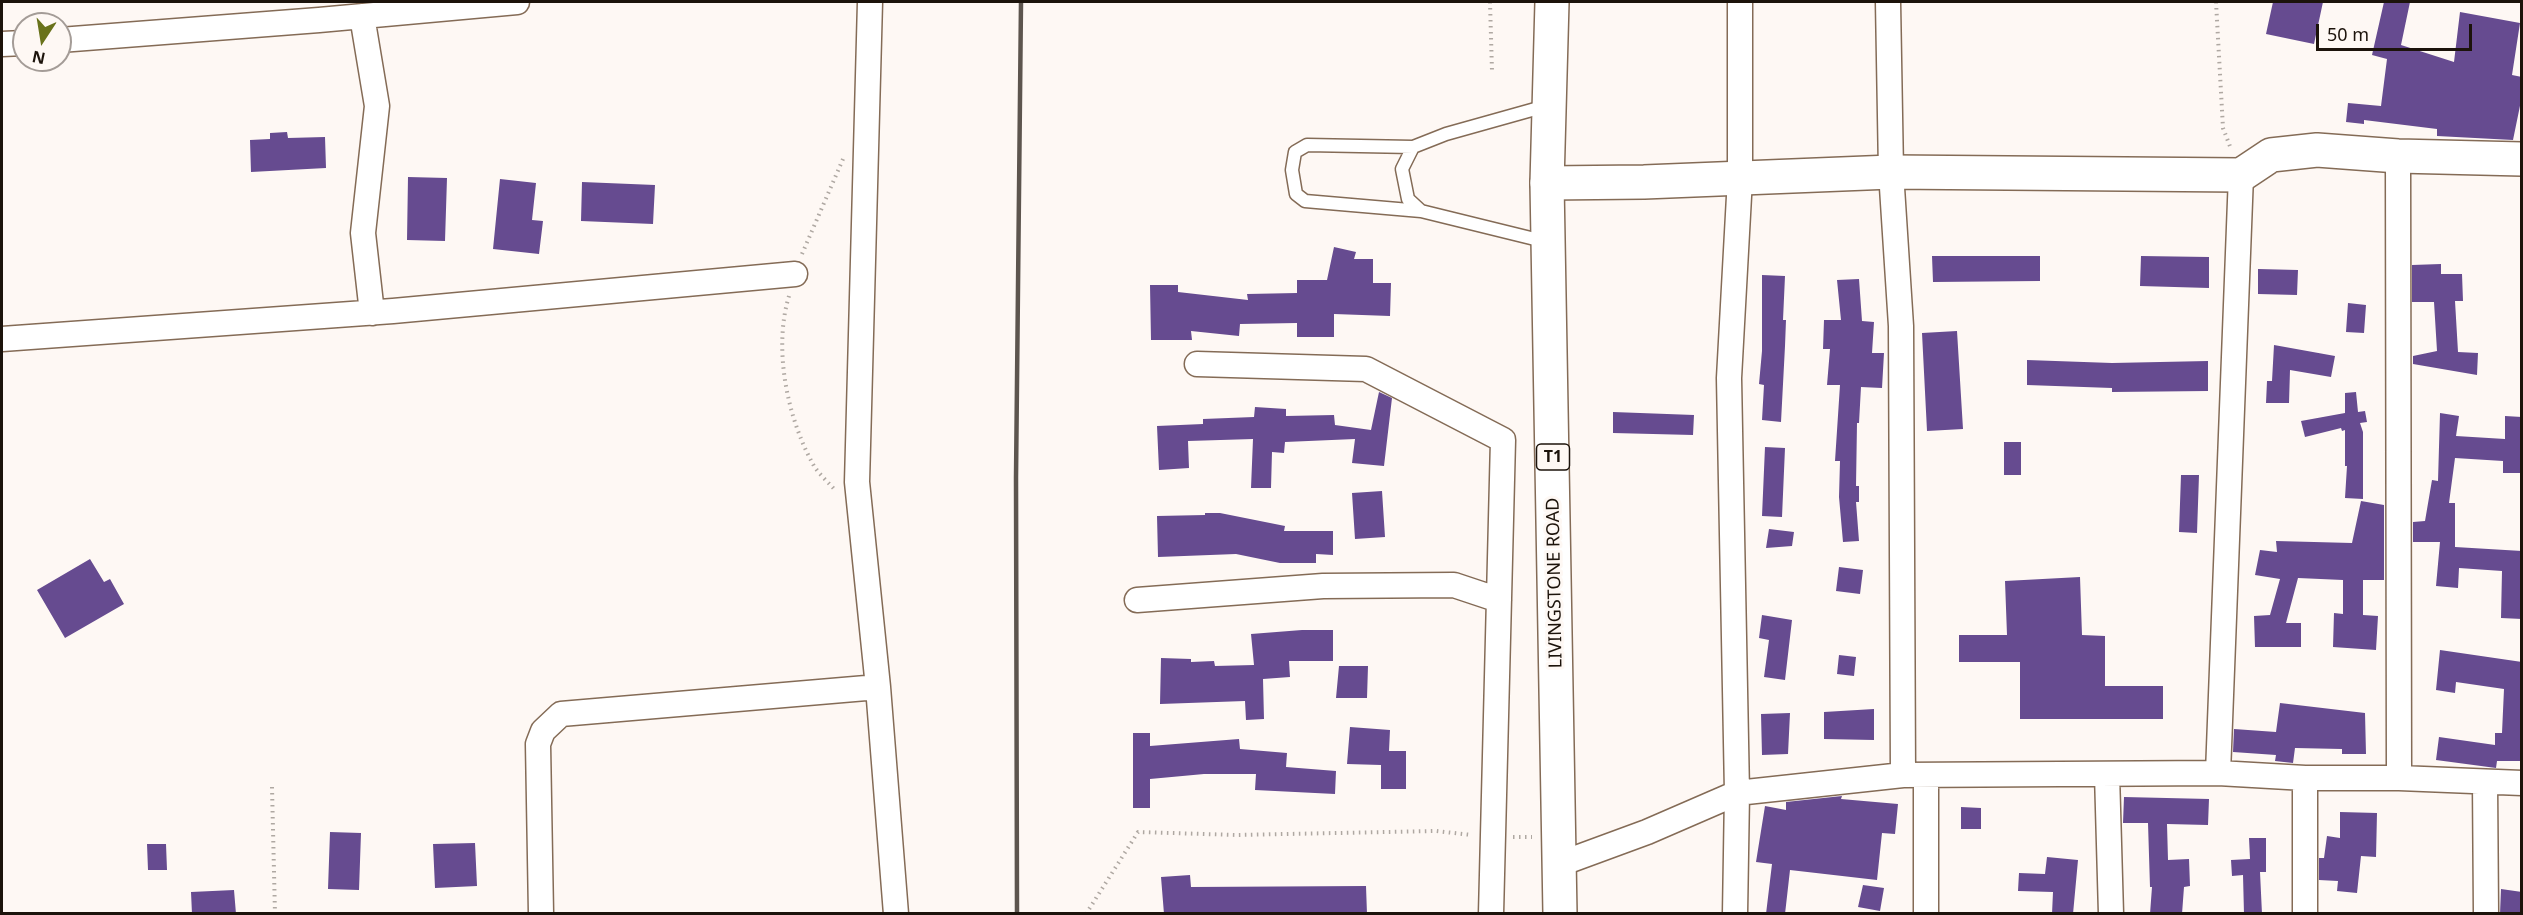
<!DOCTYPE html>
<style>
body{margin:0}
#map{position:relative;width:2523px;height:915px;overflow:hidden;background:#fef8f4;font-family:"Noto Sans",sans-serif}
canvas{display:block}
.frame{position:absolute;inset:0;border:3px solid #1c130b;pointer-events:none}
.north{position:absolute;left:12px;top:12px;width:60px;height:60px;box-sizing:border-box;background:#fef8f4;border:2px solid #a49c97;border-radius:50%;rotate:192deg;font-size:16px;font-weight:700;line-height:24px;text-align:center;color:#1c130b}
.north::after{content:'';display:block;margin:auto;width:21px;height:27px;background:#69721b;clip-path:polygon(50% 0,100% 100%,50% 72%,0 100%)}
.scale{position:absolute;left:2316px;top:24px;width:156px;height:27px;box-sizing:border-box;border:3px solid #1c130b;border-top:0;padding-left:8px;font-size:18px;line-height:21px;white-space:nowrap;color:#1c130b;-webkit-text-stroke:4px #fef8f4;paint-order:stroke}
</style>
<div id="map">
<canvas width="2523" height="915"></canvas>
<div class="frame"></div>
<div class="north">N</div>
<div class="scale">50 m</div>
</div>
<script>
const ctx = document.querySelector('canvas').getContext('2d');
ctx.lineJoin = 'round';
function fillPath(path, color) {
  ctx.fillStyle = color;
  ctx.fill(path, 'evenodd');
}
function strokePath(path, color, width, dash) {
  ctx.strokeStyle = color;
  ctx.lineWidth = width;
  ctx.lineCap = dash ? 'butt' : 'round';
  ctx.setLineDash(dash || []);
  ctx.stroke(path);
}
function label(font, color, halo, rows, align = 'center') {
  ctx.font = font + ' "Noto Sans",sans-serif';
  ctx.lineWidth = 6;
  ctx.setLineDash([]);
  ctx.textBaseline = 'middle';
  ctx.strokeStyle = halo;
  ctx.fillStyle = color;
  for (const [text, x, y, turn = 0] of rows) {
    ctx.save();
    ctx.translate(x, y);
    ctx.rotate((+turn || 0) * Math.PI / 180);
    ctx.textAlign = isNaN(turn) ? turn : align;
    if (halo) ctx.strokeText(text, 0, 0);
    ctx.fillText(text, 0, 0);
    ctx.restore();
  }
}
fillPath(new Path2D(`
 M2273 2H2323L2314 44 2266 34Z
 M2384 2H2410L2401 45 2454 62 2460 12 2520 23 2512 75 2522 77V96L2513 140 2437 136V129L2364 120V124L2346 122 2348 103 2381 106 2387 59 2372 55Z
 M287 132 288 138 325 137 326 168 251 172 250 140 270 139V133Z
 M408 177 447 178 445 241 407 240Z
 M500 179 536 183 532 220 543 221 539 254 493 249Z
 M582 182 655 185 653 224 581 221Z
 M1334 247 1356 252 1354 259H1373V283H1391L1390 316 1334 314V337H1297V323L1240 324 1239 336 1191 331 1192 340H1151L1150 285H1178V292L1248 300 1247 294 1297 293V280H1327Z
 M1932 256H2040V281L1933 282Z
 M2141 256 2209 257V288L2140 286Z
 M2441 264V274H2462L2463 301H2455L2458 352 2478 353 2477 375 2413 364V356L2437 351 2434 302H2412V265Z
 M2258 269 2298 270 2297 295 2258 294Z
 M1762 275 1785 276 1783 320H1786L1785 346 1781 422 1762 420 1764 385 1759 384 1762 351Z
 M1859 279 1862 321 1874 322 1872 353H1884L1882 388 1861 387 1859 423H1857L1856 486H1859V502H1856L1859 541 1843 542 1839 497 1840 461H1835L1840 385H1827L1830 349H1823L1824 320H1841L1837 280Z
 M2348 303 2366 305 2364 333 2346 332Z
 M1957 331 1963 429 1927 431 1922 333Z
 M2274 345 2335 356 2331 377 2290 370 2289 403H2266L2267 381H2272Z
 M2027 360 2112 363 2208 361V391L2112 392V388L2027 385Z
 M1379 392 1392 398 1384 466 1352 463 1355 439 1285 442 1284 453 1272 452 1271 488H1251L1253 439 1188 441 1189 468 1159 470 1157 426 1203 424V419L1254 417 1255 407 1286 409V416L1334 415 1335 425 1371 430Z
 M2356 392 2358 412 2365 411 2367 422 2360 423 2363 432V499L2345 498 2347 466H2345V430L2342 431 2341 428 2305 437 2301 421 2345 413V393Z
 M1613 412 1694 415 1693 435 1613 433Z
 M2440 413 2459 416 2456 436 2505 439V416L2522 417V473H2503V461L2455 458 2449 503H2455V547L2522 551V619L2501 618 2502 571 2459 568 2458 588 2436 586 2440 542H2413V522L2425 521 2432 480 2438 481Z
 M2004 442H2021V475H2004Z
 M1765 447 1785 448 1782 517 1762 516Z
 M2181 475H2199L2197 533 2179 532Z
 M1382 491 1385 537 1355 539 1352 493Z
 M2361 501 2384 505V580H2363V615L2378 616 2376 650 2333 647 2334 613 2343 614V580L2298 578 2286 623H2301V647H2255L2254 616 2270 615 2280 579 2255 575 2260 550 2277 552 2276 541 2352 543Z
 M1205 513H1220L1285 526 1284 531H1333V555L1316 554V563H1280L1236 554 1158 557 1157 516 1205 515Z
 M1769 529 1794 532 1792 546 1766 548Z
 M90 559 104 582 110 579 124 604 65 638 37 590Z
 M1839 567 1863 570 1860 594 1836 591Z
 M2080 577 2082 635 2105 636V686H2163V719H2020V662H1959V635H2007L2005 581Z
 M1762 615 1792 620 1785 680 1764 677 1769 640 1759 638Z
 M1302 630H1333V661H1289L1290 677 1263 679 1264 719 1246 720 1245 701 1160 704 1161 658 1191 659V662L1214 661 1215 666 1254 665 1251 634Z
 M2440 650 2522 662V761H2497L2496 768 2436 760 2439 737 2495 745V733H2502L2504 689 2456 682 2455 693 2436 690Z
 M1839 655 1856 657 1854 676 1837 674Z
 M1339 666H1368L1367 698H1336Z
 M2280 703 2365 713 2366 754H2342V749L2295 748 2293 763 2275 761 2276 755 2233 752 2234 729 2276 732Z
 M1874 709V740L1824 739V712Z
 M1790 713 1788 754 1762 755 1761 714Z
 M1350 727 1390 730 1389 751H1406V789H1381V765L1347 764Z
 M1133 733H1150V746L1239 739 1240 749 1287 753 1286 767 1336 771 1335 794 1255 790 1256 774H1204L1150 779V808H1133Z
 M1842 796 1841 799 1898 804 1895 834 1882 833 1877 880 1790 870 1785 914H1766L1772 864 1756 862 1765 806 1786 810V802Z
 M2124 797 2209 799 2208 825 2167 824 2168 860 2189 859 2190 886 2184 887 2182 914H2150L2152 887H2150L2148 823H2123Z
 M1961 807 1981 808V829H1961Z
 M2340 812 2377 813 2376 857 2361 856 2357 893 2337 891 2338 881 2319 880V858H2324L2327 836 2340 838Z
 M330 832 361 833 359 890 328 889Z
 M2249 838H2266V872H2260L2262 914H2244L2243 875 2232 876 2231 860 2250 859Z
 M475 843 477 886 435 888 433 844Z
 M147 844H166L167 870H148Z
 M2047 857 2078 860 2073 914H2052L2053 892 2018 891 2019 873 2045 874Z
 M1190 875 1191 887 1366 886 1367 914H1218V912L1164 914 1161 877Z
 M1863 885 1884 888 1880 911 1858 907Z
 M2501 889 2522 892V914H2500Z
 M234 890 236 914H192L191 892Z`), '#664b90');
const lane = new Path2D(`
 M1546 106 1446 134 1413 147 1402 169 1408 199 1421 211 1547 242
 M1413 147 1307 145 1295 152 1292 170 1296 194 1305 201 1421 211`);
const street = new Path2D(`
 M870 2 857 482 878 687
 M1888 2 1891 172 1901 326 1903 775
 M362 16 377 106 363 233 372 313
 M60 40 319 20 517 2
 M2 44 24 43
 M2398 156 2399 778
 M2 339 393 311 795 274
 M1197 364 1366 369 1503 440 1491 914
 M1137 600 1323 586 1454 585 1499 600
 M2218 773 2241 175
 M2107 774 2111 914
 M2485 782 2486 914
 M1560 864 1647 832 1737 793 1903 775 2218 773 2305 778H2399L2522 783
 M541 914 538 744 543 731 561 714 878 687 896 914
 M1735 914 1737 793 1729 378 1740 178V2
 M1926 914V776
 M2305 914V778`);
const secondary = new Path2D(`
 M1547 183 1644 182 1891 172 2241 175 2271 155 2317 150 2398 156 2522 159`);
const highway = new Path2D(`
 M1552 2 1547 183 1560 914`);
strokePath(lane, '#846b56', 15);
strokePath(street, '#846b56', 27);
strokePath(secondary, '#846b56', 36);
strokePath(highway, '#846b56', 36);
strokePath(new Path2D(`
 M1490 2 1492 71
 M2216 2 2223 128 2231 149
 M802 254 843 159
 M789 296C773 348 787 418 814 466 819 474 828 482 835 490
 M272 787 275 914
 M1513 837H1532
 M1086 914 1138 832 1237 835 1436 831 1472 835`), '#afa8a2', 4, [1.5, 4.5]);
strokePath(lane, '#fff', 12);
strokePath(street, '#fff', 24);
strokePath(secondary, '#fff', 33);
strokePath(highway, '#fff', 33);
strokePath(new Path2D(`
 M1017 914 1016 477 1021 2`), '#5d554e', 4.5);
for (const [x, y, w] of [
 [1553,457,33]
]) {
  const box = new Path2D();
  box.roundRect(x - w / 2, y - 13, w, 26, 4.5);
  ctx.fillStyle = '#fef8f4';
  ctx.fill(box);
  strokePath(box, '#1c130b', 1.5);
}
label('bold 16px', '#1c130b', null, [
 ["T1",1553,457]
]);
label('18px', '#1c130b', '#fef8f4', [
 ["LIVINGSTONE ROAD",1555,583,-91]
]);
</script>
